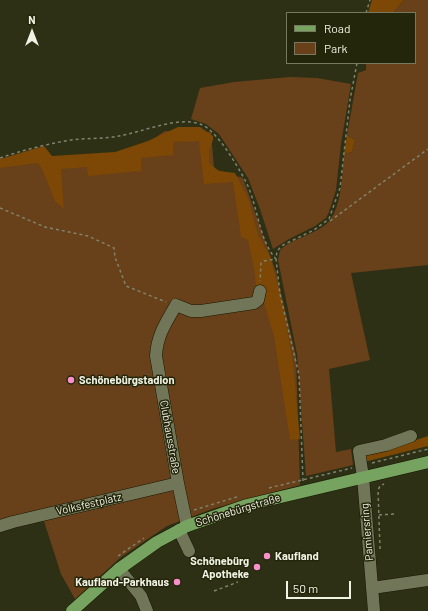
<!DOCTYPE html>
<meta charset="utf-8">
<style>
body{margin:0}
#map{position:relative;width:428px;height:611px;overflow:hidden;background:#2d3015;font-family:Barlow,sans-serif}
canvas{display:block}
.legend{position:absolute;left:286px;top:12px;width:130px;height:52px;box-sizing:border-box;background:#24260c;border:1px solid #767862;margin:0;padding:5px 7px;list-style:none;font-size:12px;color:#f0f2e2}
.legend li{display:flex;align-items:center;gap:8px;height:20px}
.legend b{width:20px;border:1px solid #767862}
.north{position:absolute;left:12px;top:12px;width:40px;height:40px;-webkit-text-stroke:3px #24260c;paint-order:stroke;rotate:0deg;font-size:11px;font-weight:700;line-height:16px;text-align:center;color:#f0f2e2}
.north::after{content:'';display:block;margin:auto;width:14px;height:18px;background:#f0f2e2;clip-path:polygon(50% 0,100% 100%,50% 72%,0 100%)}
.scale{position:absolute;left:286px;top:581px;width:65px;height:18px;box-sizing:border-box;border:2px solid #f0f2e2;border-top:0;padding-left:5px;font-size:12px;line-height:14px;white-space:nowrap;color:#f0f2e2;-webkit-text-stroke:3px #24260c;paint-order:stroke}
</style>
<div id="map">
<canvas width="428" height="611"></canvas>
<ul class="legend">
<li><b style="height:5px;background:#76a460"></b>Road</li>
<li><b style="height:11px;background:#684019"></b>Park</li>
</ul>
<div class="north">N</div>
<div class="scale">50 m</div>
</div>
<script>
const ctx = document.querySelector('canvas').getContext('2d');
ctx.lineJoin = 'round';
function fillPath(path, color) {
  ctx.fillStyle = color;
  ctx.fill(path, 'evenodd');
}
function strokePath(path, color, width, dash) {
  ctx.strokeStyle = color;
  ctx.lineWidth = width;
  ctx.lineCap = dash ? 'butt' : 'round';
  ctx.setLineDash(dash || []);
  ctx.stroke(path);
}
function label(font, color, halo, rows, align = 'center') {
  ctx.font = font + ' Barlow,sans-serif';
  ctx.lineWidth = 3;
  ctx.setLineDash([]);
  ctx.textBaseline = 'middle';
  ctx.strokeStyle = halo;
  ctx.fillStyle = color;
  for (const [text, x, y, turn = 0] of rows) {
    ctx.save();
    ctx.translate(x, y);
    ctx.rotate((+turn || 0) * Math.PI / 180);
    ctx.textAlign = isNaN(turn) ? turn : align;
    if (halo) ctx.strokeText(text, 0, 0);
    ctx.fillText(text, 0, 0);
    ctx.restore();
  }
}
fillPath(new Path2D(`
 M404 0H428V265L351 273 370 360 329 369 336 452 351 449 353 465 306 476 297 354 278 260C279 258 279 253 280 251 286 240 320 234 330 220 342 204 342 174 344 154L352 152 355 140 347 135 358 73 366 70V63H415V13H393Z
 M290 77 317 78 351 84 341 144 336 190 329 212 326 218 315 226 289 239 273 249 260 209 248 178 219 134 206 124 191 119 200 88 234 82Z
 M165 131 211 132 214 169 243 178 276 272 296 356 300 485 212 509 167 526 121 557 75 599 61 574 42 515 0 526V161L128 156Z`), '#684019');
fillPath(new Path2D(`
 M372 0H404L393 13H368Z
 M178 127H200L213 136V140L209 150V163L219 171 235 173 248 198 258 235 270 256 282 301 293 363 300 439 290 440 274 336 263 299 256 285 254 268 248 240 241 237 233 182 204 184 199 141 173 142V155L141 158V171L88 176 87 167 61 169 64 209 55 201 42 169 38 163 0 168V159L44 146 52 156 115 152 148 141Z
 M347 135 355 140 352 152 344 154Z
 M428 436V446L364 462V457L368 452 401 445Z`), '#7d4705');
const minor = new Path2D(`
 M0 526 13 522 178 483
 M187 526 178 483 156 356C157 335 166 323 176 305L191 311H201L254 303 258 300 260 291
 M179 530 189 551
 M119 569 141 596 147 611
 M372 588 428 580
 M374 611 363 477 359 451 386 445 411 436`);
const major = new Path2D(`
 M72 611 119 569 157 542 187 526 247 505 428 462`);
strokePath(minor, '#161801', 13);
strokePath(major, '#161801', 13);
strokePath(new Path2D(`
 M366 13 370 0
 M0 158C23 150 47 144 71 140 87 138 104 139 119 136 143 132 177 116 200 124 217 130 236 164 245 180 258 204 258 239 276 259L264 261 261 263 260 281
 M0 208 45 227 88 236 114 248 115 257 126 286 166 302
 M330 221 428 149
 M372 463 428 449
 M303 481 299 375 280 294 276 259 277 251 283 245 314 230 329 219 340 188 350 100 357 63
 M269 488 352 468
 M194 510 240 496
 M379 515 394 514
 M380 549 378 490 380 486 384 484
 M118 556 144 538
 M214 591 238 582`), '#81836d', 1.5, [3, 3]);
strokePath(minor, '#727659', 12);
strokePath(major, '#76a460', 12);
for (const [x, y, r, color] of [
 [71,380,4,"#f890cc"],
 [267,556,4,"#f890cc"],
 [257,567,4,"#f890cc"],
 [177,582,4,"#f890cc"]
]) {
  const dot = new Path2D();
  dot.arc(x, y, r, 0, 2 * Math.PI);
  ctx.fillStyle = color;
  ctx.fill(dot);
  strokePath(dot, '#24260c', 1.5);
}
label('bold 11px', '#f0f2e2', '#24260c', [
 ["Schönebürgstadion",79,380],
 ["Kaufland",275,556],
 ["Schönebürg",249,561,"right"],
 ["Apotheke",249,574,"right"],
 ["Kaufland-Parkhaus",169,582,"right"]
], 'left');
label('11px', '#f0f2e2', '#24260c', [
 ["Clubhausstraße",170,437,80],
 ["Volksfestplatz",89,504,-13],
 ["Schönebürgstraße",238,510,-17],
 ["Pamiersring",367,532,-95]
]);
</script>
